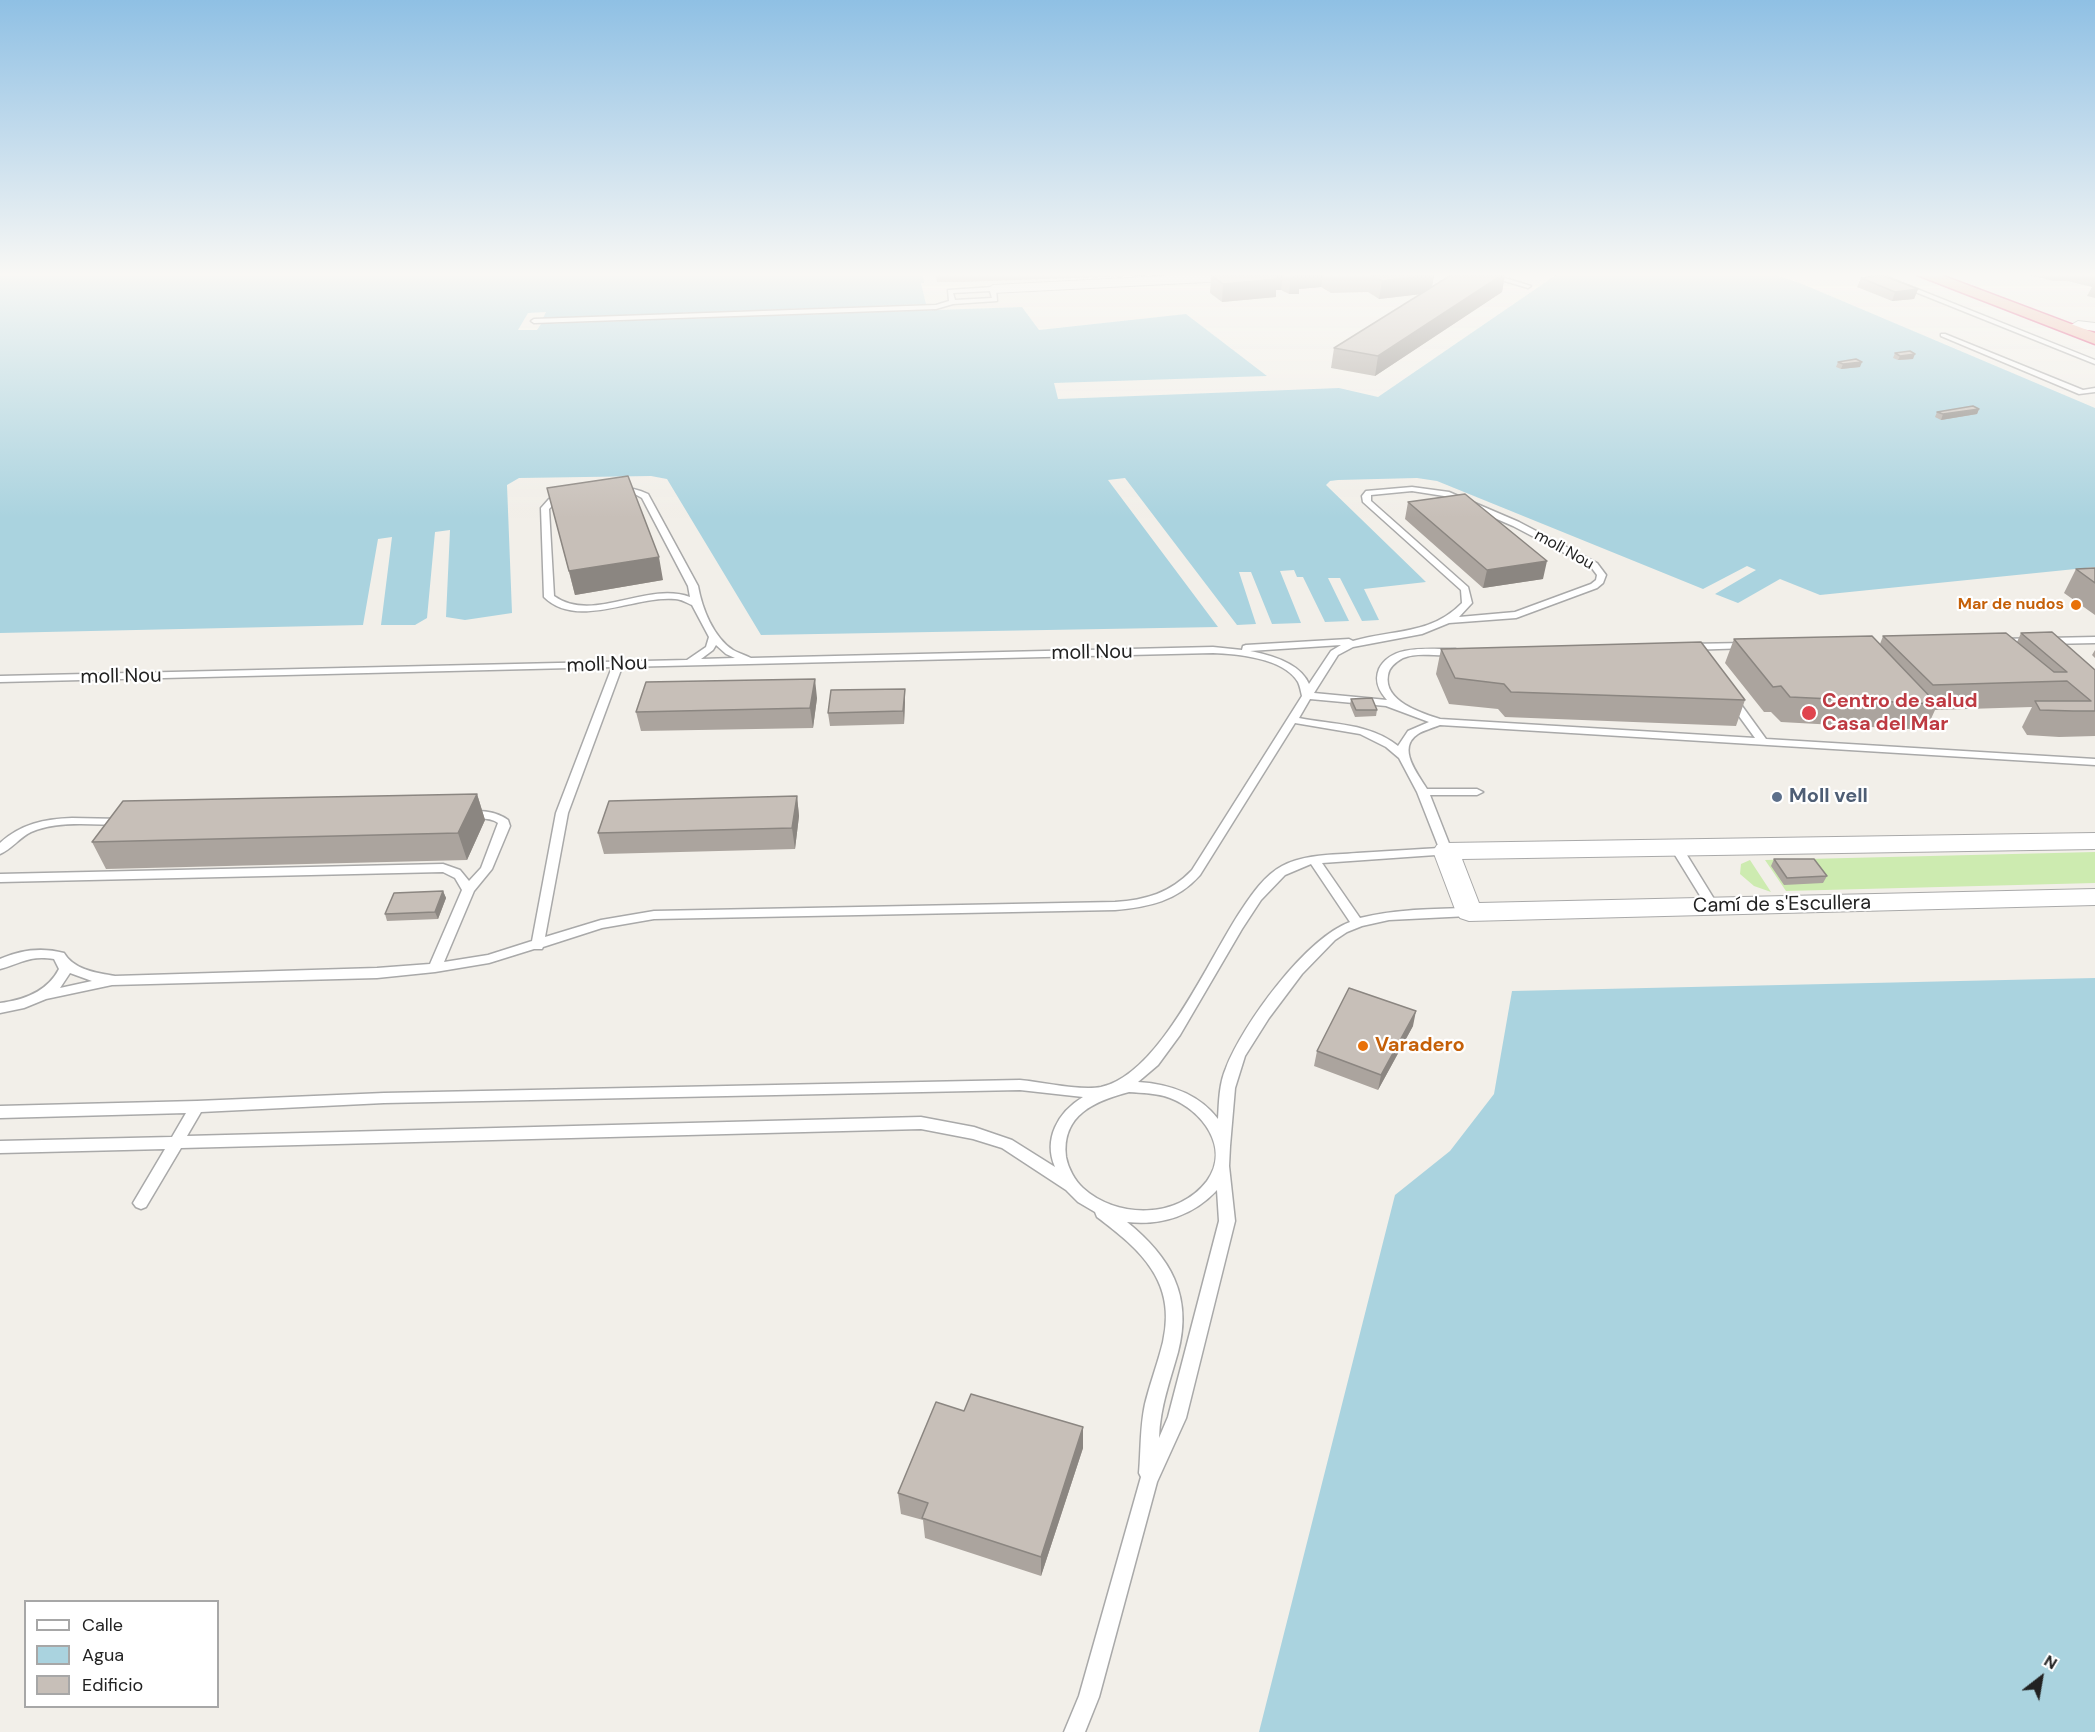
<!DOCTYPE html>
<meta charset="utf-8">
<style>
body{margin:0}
#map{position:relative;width:2095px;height:1732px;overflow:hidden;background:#f2efe9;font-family:"DM Sans",sans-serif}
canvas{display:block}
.legend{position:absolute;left:24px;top:1600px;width:195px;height:108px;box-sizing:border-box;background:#fff;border:2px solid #a7a7a7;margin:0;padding:8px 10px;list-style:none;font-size:18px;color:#222}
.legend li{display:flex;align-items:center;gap:12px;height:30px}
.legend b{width:30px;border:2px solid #a7a7a7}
.north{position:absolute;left:2011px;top:1648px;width:60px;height:60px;-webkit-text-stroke:4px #fff;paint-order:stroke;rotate:31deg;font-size:16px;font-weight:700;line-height:24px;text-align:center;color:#222}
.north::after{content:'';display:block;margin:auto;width:21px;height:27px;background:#222;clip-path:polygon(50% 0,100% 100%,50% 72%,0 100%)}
</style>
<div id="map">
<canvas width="2095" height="1732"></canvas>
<ul class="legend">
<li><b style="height:8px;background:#fff"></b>Calle</li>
<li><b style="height:16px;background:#aad3df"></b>Agua</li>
<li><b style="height:16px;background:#c7bfb8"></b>Edificio</li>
</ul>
<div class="north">N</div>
</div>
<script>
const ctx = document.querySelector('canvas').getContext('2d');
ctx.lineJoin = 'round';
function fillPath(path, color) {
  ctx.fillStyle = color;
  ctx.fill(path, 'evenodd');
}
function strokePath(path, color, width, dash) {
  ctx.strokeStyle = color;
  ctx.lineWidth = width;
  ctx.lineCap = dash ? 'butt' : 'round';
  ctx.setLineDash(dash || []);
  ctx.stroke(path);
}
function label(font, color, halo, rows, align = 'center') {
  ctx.font = font + ' "DM Sans",sans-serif';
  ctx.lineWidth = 4.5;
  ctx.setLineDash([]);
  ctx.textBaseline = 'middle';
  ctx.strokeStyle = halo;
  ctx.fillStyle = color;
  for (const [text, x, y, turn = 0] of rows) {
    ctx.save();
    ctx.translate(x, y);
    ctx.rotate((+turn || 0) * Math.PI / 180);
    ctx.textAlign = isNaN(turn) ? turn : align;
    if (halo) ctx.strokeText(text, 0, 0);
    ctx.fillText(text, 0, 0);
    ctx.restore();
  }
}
fillPath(new Path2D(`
 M2095 852V883L1786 891 1765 860Z
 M1750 860 1771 892 1754 886 1740 874 1741 864Z`), '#cdebb0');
fillPath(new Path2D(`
 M3 275H923L924 283H921L926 304 543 318 546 312 528 313 518 330H537L541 324 1022 307 1039 330 1186 314 1267 376 1054 383 1058 399 1339 388 1378 397 1556 275H1775L1800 283 2095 408V567L1820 595 1780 579 1738 603 1715 594 1756 570 1747 566 1703 589 1437 481 1417 478 1338 480 1330 481 1326 485 1426 582 1364 589 1379 620 1362 621 1340 578H1328L1349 621 1325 622 1303 577H1297L1294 570 1280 571 1301 623 1272 624 1251 572H1239L1256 624 1237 625 1125 478 1108 480 1218 627 761 635 667 479 651 476 519 478 507 485 512 613 465 620 446 617 450 530 435 532 427 618 415 625H381L392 537 378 539 363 625 0 633V277Z
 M2095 978V1732H1259L1395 1195 1450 1151 1494 1094 1512 991Z`), '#aad3df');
const service = new Path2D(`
 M1484 275H1495L1531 286 1528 288Z
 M1873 275H1882L2095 360V364Z
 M993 287 996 289 997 301 953 304 936 309 534 323 531 321 534 319 936 305 949 301 948 290ZM990 291 992 298 955 300 953 293Z
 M1941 334H1945L2083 390 2095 388V392L2079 394 1941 336Z
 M1412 487 1449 492 1519 522 1597 563 1606 575 1603 583 1597 588 1516 618 1449 623 1422 634 1353 647 1338 655 1314 693 1387 700C1379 691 1374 681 1379 669 1392 643 1431 650 1455 649L1458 650V654C1441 658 1420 651 1403 658 1396 662 1389 667 1388 675 1383 701 1421 713 1440 719L1755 738 1728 701 1733 698 1737 699 1766 739 2095 759V765L1440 725C1433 728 1424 730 1418 734 1396 748 1418 774 1427 789H1477L1483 792 1477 795H1430L1452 851 1450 854 1322 863 1360 918C1396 909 1432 909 1469 908L1475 912 1469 916 1389 920 1362 926 1347 932 1335 940 1302 974 1269 1018 1245 1056 1235 1088 1230 1146 1229 1166 1235 1221 1186 1418 1157 1482 1099 1697 1085 1732H1064L1079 1696 1141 1477 1139 1473C1141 1450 1140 1427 1145 1404 1150 1383 1158 1363 1163 1342 1177 1282 1141 1250 1097 1217L1095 1212 1078 1202 1066 1190 1002 1148 973 1139 921 1129 181 1148 146 1207 141 1209 136 1207 133 1203 165 1149 0 1153V1141L172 1137 186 1113 0 1118V1106L197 1101 384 1093 1020 1080C1042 1082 1080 1091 1101 1087 1161 1074 1209 957 1242 909 1252 894 1265 875 1282 866 1305 854 1332 855 1357 853 1384 851 1412 850 1439 848L1417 792 1399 758 1386 747 1360 734 1295 723 1200 875C1177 901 1149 907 1115 910L654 919 602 928 543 947 542 949H534L489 963 435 972 377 978 112 985 46 999 24 1008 0 1013V1003C24 1000 47 992 59 969L54 959C29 955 22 963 0 969V959C20 950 42 947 64 953 74 970 97 973 115 976L377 968 430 964 462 890 455 878 443 872 0 882V874L443 864 460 870 469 881 481 868 498 823C488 815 473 822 463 815 474 807 498 812 508 820L510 826 492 869 474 891 444 962 488 955 532 941 556 813 612 667 0 682V676L687 660 706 647 709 637 692 605C687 603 681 599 675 599 635 595 577 630 544 597L541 508 549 499 565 495 569 497 568 499 555 503 549 509 554 596C593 624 646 581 690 597L688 586 642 498 633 493 615 492V488C627 487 637 489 648 494L698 586C702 608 713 637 733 650 738 653 745 655 751 658L1213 647 1242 650 1243 646 1246 645 1349 639 1353 641C1394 629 1431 635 1462 603L1461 590 1363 502 1362 496 1366 491ZM1412 491 1444 496 1513 526 1591 567 1597 575 1596 580 1591 584 1515 612 1459 617 1472 603 1468 587 1371 501V495ZM716 645 726 654 735 658 701 659 713 650ZM1341 645 1331 651 1309 684C1300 663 1271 655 1250 651ZM1213 653C1237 654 1284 658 1298 682 1300 686 1301 692 1302 696L1192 870C1170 893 1146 900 1115 902L654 911 601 920 545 937 568 813 622 667ZM1310 699 1386 706 1429 722 1408 731 1398 746C1370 723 1333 725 1299 718ZM1311 864 1350 922C1305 939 1243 1024 1226 1068 1219 1084 1219 1102 1218 1119 1198 1093 1169 1084 1138 1082L1158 1065 1180 1035 1242 929 1261 900 1285 875ZM70 973 92 981 60 988ZM1020 1090 1083 1097C1058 1112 1043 1139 1055 1167L1012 1140 974 1127 921 1117 187 1136 201 1112 384 1103ZM1129 1092C1142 1093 1157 1093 1170 1098 1202 1110 1231 1148 1207 1181 1178 1219 1117 1219 1083 1188 1075 1181 1068 1168 1066 1157 1061 1115 1095 1101 1129 1092ZM1217 1190 1219 1221 1168 1417 1159 1438C1160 1407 1170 1381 1178 1352 1193 1295 1170 1257 1127 1222 1162 1226 1194 1215 1217 1190Z
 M2095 637V643L2000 645 1995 642 2000 639Z
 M1746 643 1749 644V648L1688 650 1683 647 1688 644Z
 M72 818 122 819 128 822 122 825C93 825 59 820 31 832 20 837 11 850 0 854V843C21 824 44 819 72 818Z
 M1676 843 1682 847 1719 907 1717 910 1713 911 1707 907 1670 847Z`);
const minor = new Path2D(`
 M1184 275H1271L1265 279 993 293 987 289 993 285Z
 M2078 321 2095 323V331L2073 328 2071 325Z
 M2095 833V849L1462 859 1479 903 2095 889V905L1469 921 1460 918 1456 912 1433 851 1437 845 1446 843Z`);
const trunk = new Path2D(`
 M1917 275H1941L2095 333V344Z`);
strokePath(service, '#a9a9a9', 3);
strokePath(minor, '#a9a9a9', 2);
strokePath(trunk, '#dc2a67', 3);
fillPath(service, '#fff');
fillPath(minor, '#fff');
fillPath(trunk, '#f2b4a3');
fillPath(new Path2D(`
 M936 275H1159L963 282H937Z
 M1211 275H1434L1432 288 1451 275H1505L1502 292 1375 376 1331 368 1334 348 1421 294 1379 299 1368 292 1331 293 1321 287 1299 289V294H1289L1281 290H1276V297L1222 302 1210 293Z
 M2029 275H2095V298L2087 296 2092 287 2067 281H2053Z
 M1861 278 1918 289 1914 299 1892 301 1857 287Z
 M1895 353 1913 359 1898 360 1893 358Z
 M1838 362 1860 367 1841 369 1836 367Z
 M1979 409 1977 414 1941 420 1935 417 1937 412Z
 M547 488 663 580 575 595Z
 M1408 502 1543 579 1483 588 1405 519Z
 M2095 568V615L2064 593 2076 569Z
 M2021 633 2095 670V736L2059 737 2027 735 2022 727 2032 707 1935 710 1926 730 1781 722 1771 712H1764L1725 663 1734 639 1880 644 1883 636 2017 642Z
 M1441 649 1745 700 1736 726 1505 717 1498 709 1449 704 1436 674Z
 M2095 650V658L2092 655Z
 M905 689V701L904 724 830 726 828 713Z
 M817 698 813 728 641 731 636 712Z
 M1351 699 1377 710 1376 716 1355 717 1350 705Z
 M477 794 485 820 467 860 106 869 92 842Z
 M797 796 799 816 795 849 604 854 598 833Z
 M1774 859 1827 876 1823 883 1784 885 1771 866Z
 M443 891 446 898 438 919 387 921 385 914Z
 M1413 1026 1378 1090 1314 1066 1317 1051Z
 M964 1411 1083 1427V1448L1041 1576 925 1538 923 1520 901 1514 898 1493Z`), '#aba49e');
fillPath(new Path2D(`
 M1270 275H1283L1281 290H1276V297L1222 302 1223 284Z
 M1296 275H1323L1321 287 1299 289V294H1289L1291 277Z
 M1434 275 1431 293 1379 299 1382 281Z
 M1502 275H1505L1502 292 1375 376 1378 356Z
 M1918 289 1914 299 1892 301 1895 292Z
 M1915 354 1913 359 1898 360 1900 356Z
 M1862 362 1860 367 1841 369 1843 364Z
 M1979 409 1977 414 1941 420 1943 414Z
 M659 557 663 580 575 595 569 571Z
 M1547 561 1543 579 1483 588 1487 570Z
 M815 679 817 698 813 728 810 708Z
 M905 689V701L904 724 903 711Z
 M477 794 485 820 467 860 458 833Z
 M797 796 799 816 795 849 792 828Z
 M443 891 446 898 438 919 435 912Z
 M1416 1011 1413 1026 1378 1090 1381 1075Z
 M1083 1427V1448L1041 1576V1557Z`), '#8b8681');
const building = new Path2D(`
 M1211 275H1273L1278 279 1223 284Z
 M1372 275H1430L1382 281Z
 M1451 275H1502L1378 356 1334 348Z
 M1882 275 1918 289 1895 292 1861 278Z
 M1910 351 1915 354 1900 356 1895 353Z
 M1856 359 1862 362 1843 364 1838 362Z
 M1973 406 1979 409 1943 414 1937 412Z
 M628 476 659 557 569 571 547 488Z
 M1465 494 1547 561 1487 570 1408 502Z
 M2095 568V583L2076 569Z
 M2052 632 2095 670V711H2073L2040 710 2035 701H2091L2067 681 1933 685 1883 636 2006 633 2054 672H2067L2021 633Z
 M1872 636 1937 704 1790 697 1781 686 1773 687 1734 639Z
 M1701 642 1745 700 1511 692 1504 684 1455 678 1441 649Z
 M815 679 810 708 636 712 646 682Z
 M905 689 903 711 828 713 831 690Z
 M1372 698 1377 710H1356L1351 699Z
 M477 794 458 833 92 842 123 801Z
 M797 796 792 828 598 833 609 801Z
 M1774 859H1814L1827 876 1787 878Z
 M443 891 435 912 385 914 394 893Z
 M1349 988 1416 1011 1381 1075 1317 1051Z
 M971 1394 1083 1427 1041 1557 922 1518 928 1503 898 1493 936 1402 964 1411Z`);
fillPath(building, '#c7bfb8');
strokePath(building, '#8b8681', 1.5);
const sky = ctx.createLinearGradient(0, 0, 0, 518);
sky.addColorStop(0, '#8fc0e4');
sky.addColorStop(0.53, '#f9f8f5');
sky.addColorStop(1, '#f9f8f500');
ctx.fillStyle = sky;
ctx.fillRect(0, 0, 2095, 518);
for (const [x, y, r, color] of [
 [2076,605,6,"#e8710a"],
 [1809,713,8,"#e0444e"],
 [1777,797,6,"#5c6f8a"],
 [1363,1046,6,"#e8710a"]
]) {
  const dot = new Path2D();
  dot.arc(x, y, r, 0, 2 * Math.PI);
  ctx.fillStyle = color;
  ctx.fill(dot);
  strokePath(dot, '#fff', 2);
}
label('16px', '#222', '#fff', [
 ["moll Nou",1564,550,29]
]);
label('bold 16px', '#c56008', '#fff', [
 ["Mar de nudos",2064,605]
], 'right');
label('20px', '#222', '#fff', [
 ["moll Nou",1092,653,-1],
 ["moll Nou",607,665,-2],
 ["moll Nou",121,677,-1],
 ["Camí de s'Escullera",1782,905,-1]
]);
label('bold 20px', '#be3a42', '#fff', [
 ["Centro de salud",1822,702],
 ["Casa del Mar",1822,725]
], 'left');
label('bold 20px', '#4e5e75', '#fff', [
 ["Moll vell",1789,797]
], 'left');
label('bold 20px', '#c56008', '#fff', [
 ["Varadero",1375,1046]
], 'left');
</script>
